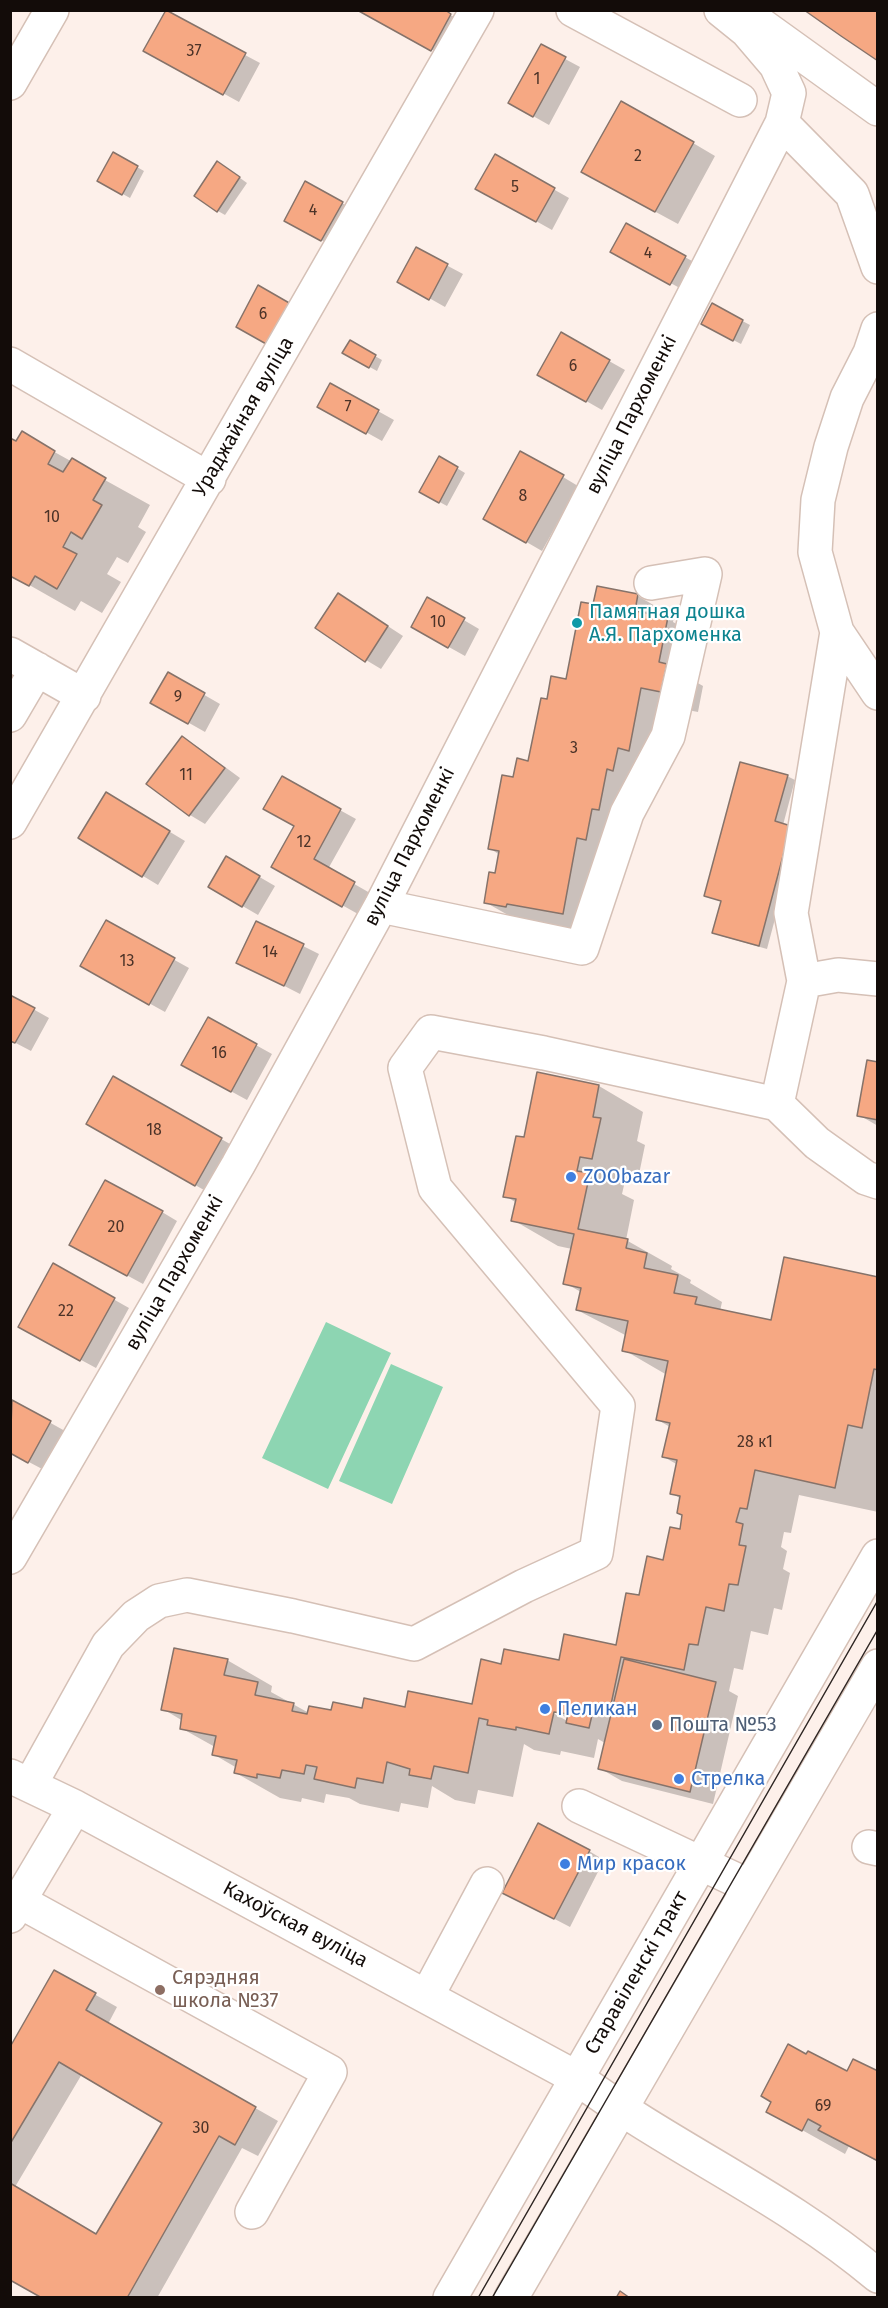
<!DOCTYPE html>
<meta charset="utf-8">
<style>
body{margin:0}
#map{position:relative;width:888px;height:2308px;overflow:hidden;background:#fdf0ea;font-family:"Fira Sans",sans-serif}
canvas{display:block}
.frame{position:absolute;inset:0;border:12px solid #130c09;pointer-events:none}
</style>
<div id="map">
<canvas width="888" height="2308"></canvas>
<div class="frame"></div>
</div>
<script>
const ctx = document.querySelector('canvas').getContext('2d');
ctx.lineJoin = 'round';
function fillPath(path, color) {
  ctx.fillStyle = color;
  ctx.fill(path, 'evenodd');
}
function strokePath(path, color, width, dash) {
  ctx.strokeStyle = color;
  ctx.lineWidth = width;
  ctx.lineCap = dash ? 'butt' : 'round';
  ctx.setLineDash(dash || []);
  ctx.stroke(path);
}
function label(font, color, halo, rows, align = 'center') {
  ctx.font = font + ' "Fira Sans",sans-serif';
  ctx.lineWidth = 4.5;
  ctx.setLineDash([]);
  ctx.textBaseline = 'middle';
  ctx.strokeStyle = halo;
  ctx.fillStyle = color;
  for (const [text, x, y, turn = 0] of rows) {
    ctx.save();
    ctx.translate(x, y);
    ctx.rotate((+turn || 0) * Math.PI / 180);
    ctx.textAlign = isNaN(turn) ? turn : align;
    if (halo) ctx.strokeText(text, 0, 0);
    ctx.fillText(text, 0, 0);
    ctx.restore();
  }
}
fillPath(new Path2D(`
 M326 1322 391 1353 328 1489 262 1458Z
 M391 1364 443 1387 392 1504 339 1481Z`), '#8dd5b2');
fillPath(new Path2D(`
 M360 10H442L466 24 447 58Z
 M541 46 580 67 549 125 510 103Z
 M245 55 260 63 239 102 161 59Z
 M693 143 715 156 678 224 606 185Z
 M114 154 144 171 130 198 99 181Z
 M495 156 569 198 552 230 477 188Z
 M225 167 247 183 225 215 218 211Z
 M306 183 358 212 337 249 286 220Z
 M627 225 701 266 687 292 612 251Z
 M416 249 463 274 445 307 399 281Z
 M712 305 750 325 741 344 710 328Z
 M561 334 625 370 602 410 539 374Z
 M350 342 382 360 377 371 344 353Z
 M331 385 394 420 382 441 319 406Z
 M22 434 150 505 138 527 146 532 128 563 117 557 107 574 121 582 102 613 81 601 75 611 10 574 17 443Z
 M440 458 465 473 447 506 421 492Z
 M563 477 578 486 542 551 485 518Z
 M638 596 674 617 673 622 704 640 696 682 703 686 698 712 677 708 654 768 599 934 544 924 522 923 485 902 496 875 500 855 489 848 514 778 530 763 548 700 567 681 594 606Z
 M428 599 479 629 465 656 413 627Z
 M354 604 403 636 381 669 366 660Z
 M168 674 220 704 205 732 168 711Z
 M183 738 198 747 240 778 205 824 190 815Z
 M787 776 795 780 783 825 798 832 767 949 721 936 714 932 722 902 705 895Z
 M282 778 356 819 328 869 370 893 358 914 274 867 296 826Z
 M122 803 185 841 158 885 80 838Z
 M227 858 275 886 258 915 210 887Z
 M106 922 189 968 165 1012 82 966Z
 M257 923 319 954 300 994 238 962Z
 M10 996 49 1018 31 1051 10 1040Z
 M209 1019 272 1054 247 1100 183 1065Z
 M878 1064V1126L859 1115Z
 M114 1078 244 1152 218 1198 88 1124Z
 M599 1086 643 1112 637 1141 645 1145 637 1184 625 1181 622 1194 634 1200 626 1240 672 1266 671 1269 691 1280 690 1283 722 1302 720 1311 772 1321 878 1278V1512L799 1495 791 1533 784 1532 781 1547 787 1551 783 1569 790 1573 782 1610 774 1608 768 1635 751 1631 743 1670 734 1668 729 1691 738 1696 713 1804 622 1781 599 1768 605 1743 598 1739 594 1758 561 1751 560 1755 534 1750 524 1744 513 1797 478 1790 475 1804 455 1800 432 1786 428 1808 401 1803 399 1812 360 1804 349 1798 326 1794 324 1803 302 1798 301 1802 280 1798 236 1773 237 1768 213 1754 215 1747 181 1728 183 1721 163 1709 227 1660 272 1686 271 1692 309 1713 473 1706 502 1665 560 1662 617 1646 640 1597 664 1561 681 1531 683 1516 681 1499 672 1493 678 1465 664 1457 670 1427 658 1420 667 1375 624 1350 627 1336 577 1310 581 1292 565 1283 572 1249 558 1246 513 1220 517 1203 505 1196 525 1139ZM548 1707 569 1719V1722L546 1709Z
 M162 1212 177 1221 143 1284 86 1253Z
 M53 1265 129 1308 96 1368 35 1335Z
 M13 1402 65 1431 44 1470 10 1452V1406Z
 M589 1851 604 1860 570 1927 520 1901Z
 M55 1972 117 2007 108 2024 278 2121 258 2156 242 2148 157 2298H44L12 2279 10 2282V2050ZM82 2074 164 2122 97 2236 15 2187Z
 M847 2073H878V2162L849 2146 845 2154 768 2111Z`), '#0003');
const building = new Path2D(`
 M166 10 246 53 223 95 143 51Z
 M357 10H445L451 14 431 51Z
 M804 10H878V61L841 36Z
 M541 44 566 57 533 117 508 103Z
 M621 101 694 142 655 212 581 172Z
 M113 152 138 166 122 195 97 181Z
 M495 154 555 188 536 222 475 189Z
 M217 161 240 177 217 212 194 196Z
 M305 181 343 202 321 241 284 221Z
 M626 223 686 256 670 285 610 252Z
 M416 247 448 264 429 300 397 282Z
 M258 285 291 304 268 345 236 327Z
 M712 303 743 320 733 341 701 324Z
 M561 332 610 360 586 402 537 375Z
 M350 340 376 355 369 368 342 353Z
 M330 383 379 410 366 434 317 407Z
 M22 431 55 451 48 464 63 472 72 458 106 478 93 500 102 505 82 539 71 532 63 547 77 554 57 589 35 576 29 586 10 576V438L16 441Z
 M520 451 564 475 526 543 483 519Z
 M439 456 458 467 439 503 419 492Z
 M597 586 638 594 635 611 668 617 659 662 667 664 661 692 641 688 629 751 618 748 613 771 607 769 599 810 592 809 586 840 577 838 563 914 507 904 506 907 484 903 489 872 495 873 499 851 488 849 502 775 513 777 517 758 528 761 541 698 547 699 551 676 566 679 581 602 593 604Z
 M338 593 388 626 365 662 315 628Z
 M427 597 465 618 448 648 411 627Z
 M168 672 205 693 188 724 150 703Z
 M182 736 225 768 189 816 146 784Z
 M740 762 788 775 775 821 791 826 759 946 712 933 721 901 704 896Z
 M282 776 341 809 314 859 355 882 342 907 271 867 294 826 263 809Z
 M106 792 170 831 142 877 78 838Z
 M226 856 260 876 242 907 208 887Z
 M106 920 175 958 149 1005 80 966Z
 M256 921 304 944 284 986 236 963Z
 M10 995 35 1008 15 1043 10 1041Z
 M208 1017 257 1044 231 1092 181 1065Z
 M867 1060 878 1062V1120L857 1116Z
 M537 1072 599 1085 593 1117 601 1118 592 1159 580 1157 577 1171 590 1173 578 1229 628 1239 626 1248 647 1253 644 1268 678 1275 674 1293 697 1297 695 1304 771 1320 784 1257 878 1277V1370L874 1369 862 1428 848 1425 835 1488 755 1470 747 1509 740 1508 736 1522 743 1524 739 1545 746 1546 738 1585 729 1584 724 1611 706 1607 698 1645 689 1644 684 1670 621 1657 609 1714 593 1711 589 1728 566 1723 568 1714 554 1712 549 1734 516 1727V1730L487 1725 488 1720 479 1718 468 1773 434 1766 431 1779 409 1775 410 1769 387 1762 383 1783 357 1778 355 1788 314 1779 317 1767 306 1765 304 1774 282 1770 280 1778 257 1774V1778L234 1773 237 1760 212 1755 216 1736 180 1729 182 1714 161 1710 174 1648 228 1659 224 1675 258 1682 255 1695 294 1703 292 1711 307 1714 309 1706 331 1710 333 1702 362 1708 364 1698 405 1707 408 1691 472 1704 481 1659 501 1664 504 1649 559 1660 564 1634 616 1645 626 1593 639 1595 647 1556 663 1560 670 1527 680 1529 682 1515 677 1513 680 1496 670 1494 677 1460 662 1457 670 1423 656 1420 668 1361 622 1351 628 1321 576 1310 581 1288 563 1284 574 1234 511 1221 516 1199 503 1197 516 1136 524 1137Z
 M113 1076 222 1138 195 1186 86 1124Z
 M105 1180 163 1211 127 1276 69 1245Z
 M53 1263 115 1298 80 1361 18 1327Z
 M12 1400 51 1421 28 1463 10 1453Z
 M624 1659 716 1682 690 1792 598 1769Z
 M538 1823 590 1850 554 1919 502 1893Z
 M54 1970 96 1993 86 2010 256 2107 235 2145 219 2136 127 2298H42L10 2280V2183L96 2234 162 2123 59 2062 10 2144V2047Z
 M788 2044 806 2054 808 2051 847 2071 853 2059 878 2071V2161L818 2130 821 2126 808 2119 802 2131 766 2112 771 2102 761 2096Z
 M620 2291 630 2298H616Z`);
fillPath(building, '#f6a883');
strokePath(building, '#86736a', 1.5);
const minor = new Path2D(`
 M573 10 740 100
 M753 19 878 109
 M782 123 852 194 878 267
 M878 329 870 353 847 398 831 447 818 500 815 552 837 632 878 693
 M10 364 209 479
 M10 654 84 696
 M10 715 37 669
 M10 822 477 10
 M381 906 582 948 627 813 668 736 705 574 651 583
 M804 981 838 975 878 979
 M777 1104 804 981 791 913 837 632
 M10 1557 238 1165 381 906 782 123 789 93 776 65 747 31 721 10
 M10 1776 75 1807 577 2078C673 2149 786 2198 878 2276
 M30 1785 108 1645 136 1616 159 1601 187 1595 293 1616 414 1644 524 1586 596 1553 618 1406 435 1188 405 1068 431 1032 544 1053 777 1104 817 1143 866 1178 878 1182
 M579 1806 749 1886
 M869 1847 878 1849
 M19 1901 330 2072 252 2212
 M10 1916 75 1807
 M427 1996 487 1884
 M450 2298 878 1556
 M511 2298 878 1666`);
const major = new Path2D(`
 M10 83 52 10`);
strokePath(minor, '#d5c0b6', 36);
strokePath(major, '#d5c0b6', 36);
strokePath(minor, '#fff', 33);
strokePath(major, '#fff', 33);
strokePath(new Path2D(`
 M478 2298 878 1600
 M492 2298 878 1629`), '#2d2522', 1.5);
for (const [x, y, r, color] of [
 [577,623,6,"#0f9aa8"],
 [571,1177,6,"#3f7fe0"],
 [545,1709,6,"#3f7fe0"],
 [657,1725,6,"#5c6f8a"],
 [679,1779,6,"#3f7fe0"],
 [565,1864,6,"#3f7fe0"],
 [160,1990,6,"#8d6e63"]
]) {
  const dot = new Path2D();
  dot.arc(x, y, r, 0, 2 * Math.PI);
  ctx.fillStyle = color;
  ctx.fill(dot);
  strokePath(dot, '#fff', 2);
}
label('16px', '#4c3328', null, [
 ["37",194,52],
 ["1",537,80],
 ["2",638,157],
 ["5",515,188],
 ["4",313,211],
 ["4",648,254],
 ["6",263,315],
 ["6",573,367],
 ["7",348,408],
 ["8",523,497],
 ["10",52,518],
 ["10",438,623],
 ["9",178,698],
 ["3",574,749],
 ["11",186,776],
 ["12",304,843],
 ["14",270,953],
 ["13",127,962],
 ["16",219,1054],
 ["18",154,1131],
 ["20",116,1228],
 ["22",66,1312],
 ["28 к1",755,1443],
 ["69",823,2107],
 ["30",201,2129]
]);
label('20px', '#130c09', '#fff', [
 ["вуліца Пархоменкі",632,415,-63],
 ["Ураджайная вуліца",244,417,-60],
 ["вуліца Пархоменкі",410,847,-63],
 ["вуліца Пархоменкі",175,1273,-60],
 ["Кахоўская вуліца",295,1925,28],
 ["Старавіленскі тракт",637,1973,-60]
]);
label('20px', '#0d838f', '#fff', [
 ["Памятная дошка",589,612],
 ["А.Я. Пархоменка",589,635]
], 'left');
label('20px', '#366cbe', '#fff', [
 ["ZOObazar",583,1177],
 ["Пеликан",557,1709],
 ["Стрелка",691,1779],
 ["Мир красок",577,1864]
], 'left');
label('20px', '#4e5e75', '#fff', [
 ["Пошта №53",669,1725]
], 'left');
label('20px', '#785e54', '#fff', [
 ["Сярэдняя",172,1978],
 ["школа №37",172,2001]
], 'left');
</script>
